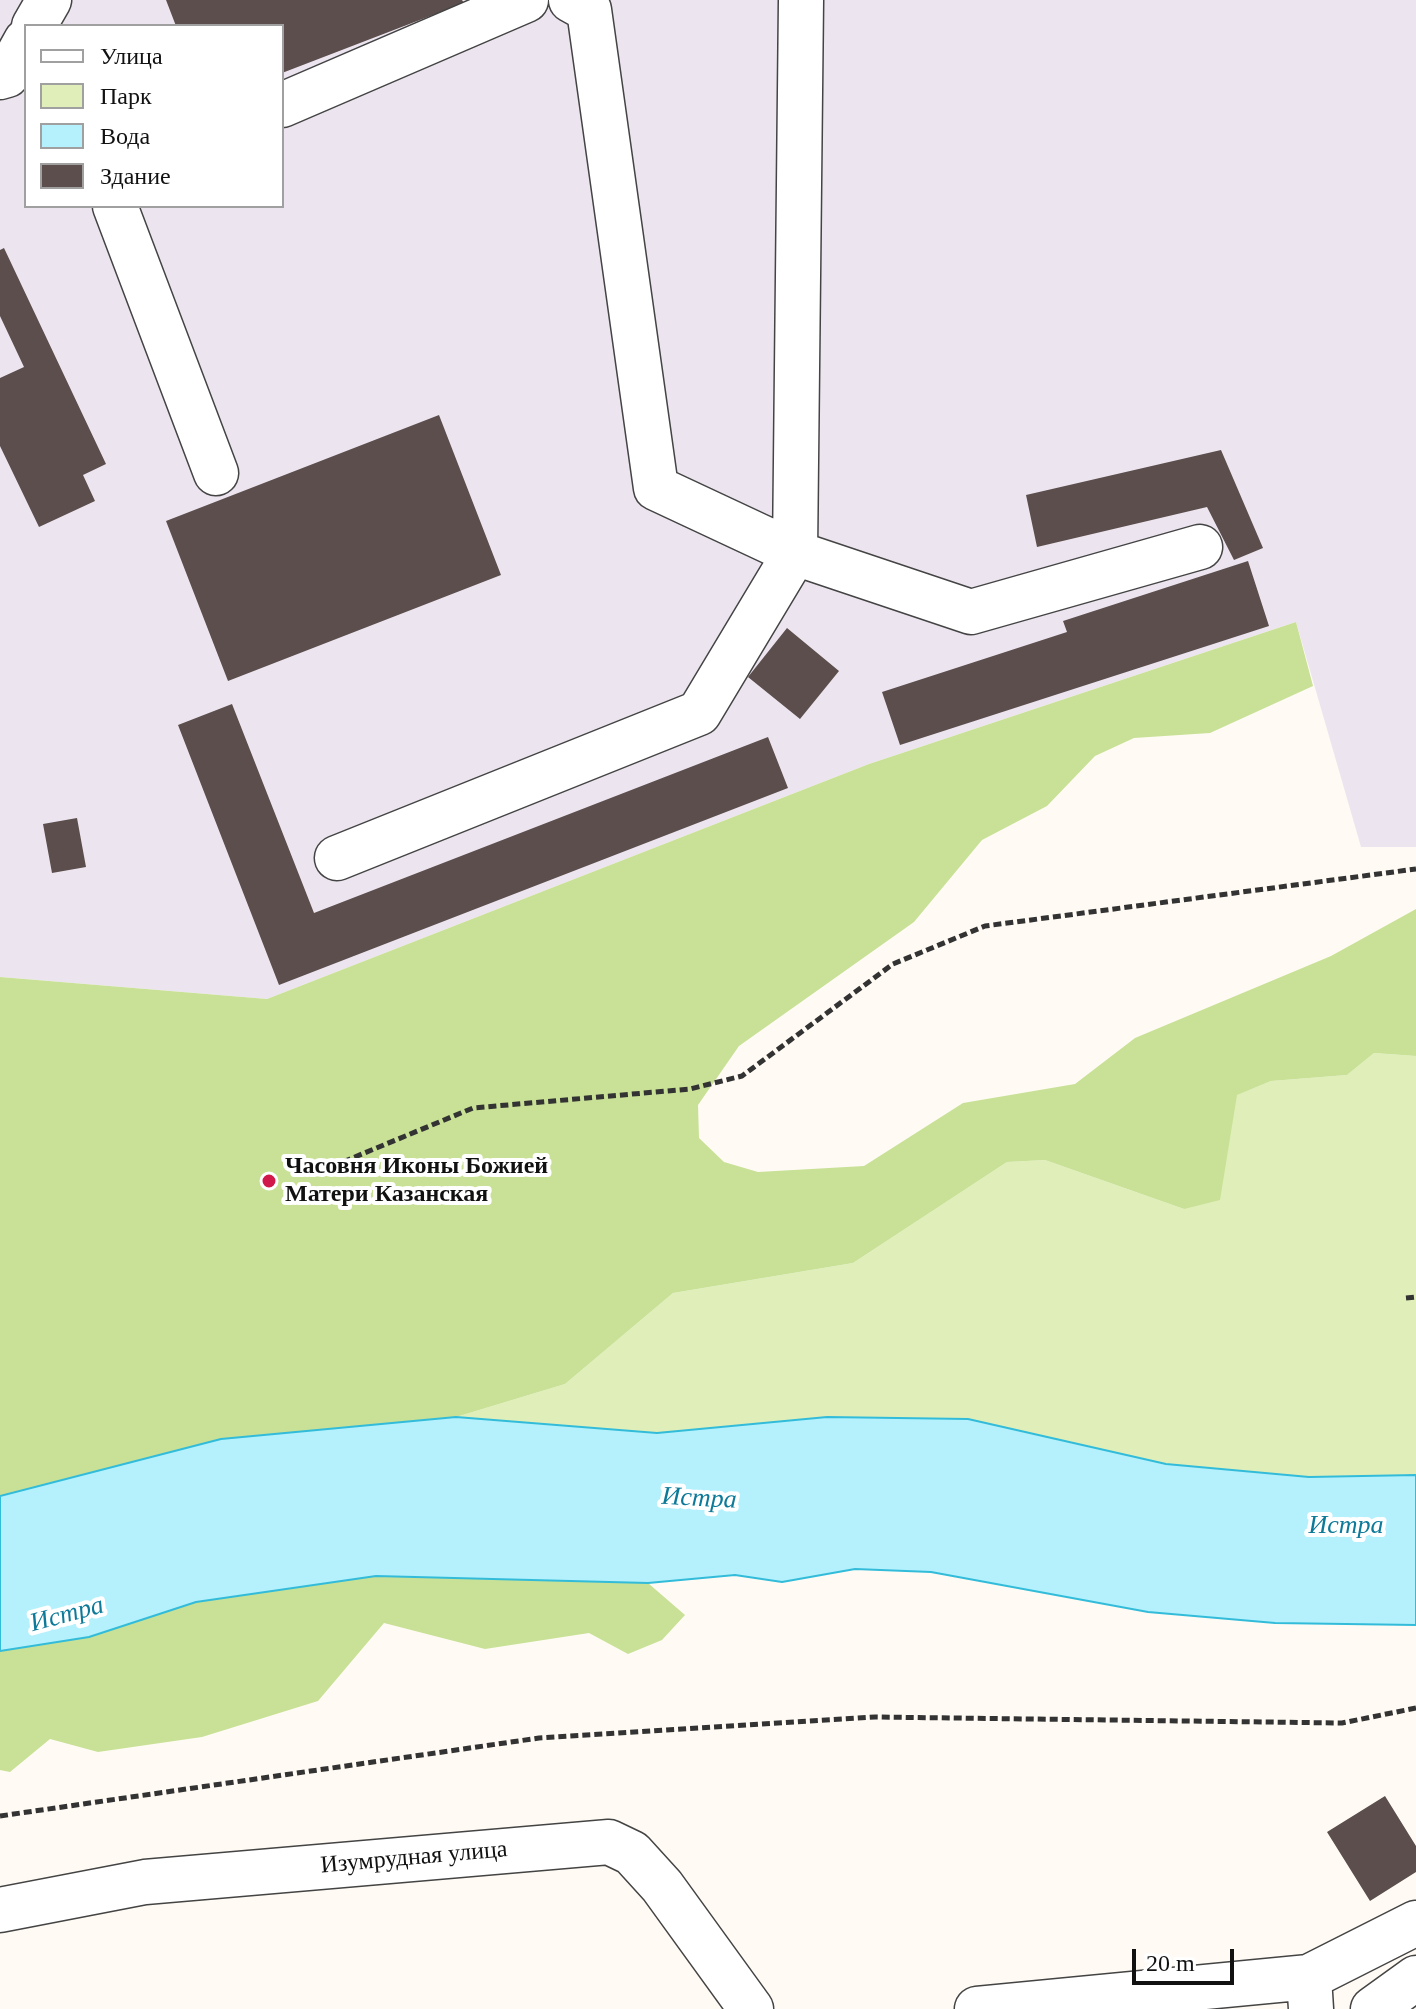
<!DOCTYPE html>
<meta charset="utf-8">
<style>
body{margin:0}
#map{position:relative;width:1416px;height:2009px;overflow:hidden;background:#fffbf4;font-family:Georgia,serif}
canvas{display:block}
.legend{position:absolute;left:24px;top:24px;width:260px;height:184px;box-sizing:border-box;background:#fff;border:2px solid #a0a0a0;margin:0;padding:10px 14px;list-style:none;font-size:24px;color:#111}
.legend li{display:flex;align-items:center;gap:16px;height:40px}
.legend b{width:40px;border:2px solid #a0a0a0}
.scale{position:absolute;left:1132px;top:1949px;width:102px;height:36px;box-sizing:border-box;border:4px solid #111;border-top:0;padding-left:10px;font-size:24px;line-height:28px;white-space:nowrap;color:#111;-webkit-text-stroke:6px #fff;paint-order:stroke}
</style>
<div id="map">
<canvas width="1416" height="2009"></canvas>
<ul class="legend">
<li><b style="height:10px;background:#fff"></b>Улица</li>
<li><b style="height:22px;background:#e0efb9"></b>Парк</li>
<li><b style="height:22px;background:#b4f1fc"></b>Вода</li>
<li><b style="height:22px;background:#5b4e4c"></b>Здание</li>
</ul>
<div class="scale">20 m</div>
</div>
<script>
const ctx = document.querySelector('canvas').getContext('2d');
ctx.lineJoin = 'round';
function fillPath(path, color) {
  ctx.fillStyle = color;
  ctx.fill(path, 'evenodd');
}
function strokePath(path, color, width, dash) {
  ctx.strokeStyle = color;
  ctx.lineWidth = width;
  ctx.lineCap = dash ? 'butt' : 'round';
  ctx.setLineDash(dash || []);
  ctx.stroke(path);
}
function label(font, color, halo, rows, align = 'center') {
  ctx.font = font + ' Georgia,serif';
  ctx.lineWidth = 8;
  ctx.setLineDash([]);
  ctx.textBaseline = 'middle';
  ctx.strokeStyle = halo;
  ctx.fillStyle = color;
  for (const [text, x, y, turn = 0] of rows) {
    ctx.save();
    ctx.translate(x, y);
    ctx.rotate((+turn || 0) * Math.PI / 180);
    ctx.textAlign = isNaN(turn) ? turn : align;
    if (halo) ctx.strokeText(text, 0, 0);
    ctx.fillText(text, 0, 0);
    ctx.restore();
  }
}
fillPath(new Path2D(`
 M0 0H1416V847H1361L1296 622 869 764 267 999 0 977ZM26 26H282V206H26Z`), '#ece5ef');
fillPath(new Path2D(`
 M1374 1053 1416 1056V1475L1309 1477 1166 1464 968 1419 827 1417 657 1433 456 1417 565 1384 673 1293 853 1263 1007 1162 1045 1160 1184 1209 1236 1095 1271 1081 1347 1075Z`), '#e0efb9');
fillPath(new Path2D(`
 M1296 622 1313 686 1210 733 1134 738 1095 756 1047 806 982 840 914 922 739 1046 698 1105 699 1138 724 1162 758 1172 864 1166 963 1103 1075 1084 1135 1038 1331 956 1416 909V1056L1374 1053 1347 1075 1271 1081 1237 1095 1220 1200 1184 1209 1045 1160 1007 1162 853 1263 673 1293 565 1384 456 1417 221 1439 0 1496V977L267 999 869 764Z
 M376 1576 648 1583 685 1615 662 1640 628 1654 589 1633 485 1649 384 1623 318 1701 202 1737 98 1752 50 1739 10 1772 0 1770V1651L89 1637 196 1602Z`), '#c8e196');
const water = new Path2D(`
 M456 1417 657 1433 827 1417 968 1419 1166 1464 1309 1477 1416 1475V1625L1275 1623 1148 1612 931 1572 855 1569 782 1582 735 1575 648 1583 376 1576 196 1602 89 1637 0 1651V1496L221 1439Z`);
fillPath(water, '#b4f1fc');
strokePath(water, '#33bcda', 2);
fillPath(new Path2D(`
 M166 0H462L464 3 282 73V26H176Z
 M4 248 106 464 83 475 95 501 39 527 0 446V378L24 367 0 316V250Z
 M439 415 501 575 228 681 166 521Z
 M1221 450 1263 548 1234 560 1207 507 1037 547 1026 495Z
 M1248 561 1269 626 900 745 882 692 1067 632 1063 621Z
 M787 628 839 671 800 719 748 677Z
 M232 704 314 913 768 737 788 788 279 985 178 725Z
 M77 818 86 867 52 873 43 824Z
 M1385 1796 1416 1846V1872L1370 1901 1327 1832Z`), '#5b4e4c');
const minor = new Path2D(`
 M801 0 795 553 971 612 1200 547
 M34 26 49 0
 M0 77 7 75 26 41
 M282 105 526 0
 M115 206 216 473
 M337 858 699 713 795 553 656 488 589 10 571 0
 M0 1910 145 1882 609 1842 632 1853 662 1886 751 2009
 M977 2009 1309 1977
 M1311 2009 1309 1977 1416 1923
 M1373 2009 1416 1978`);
strokePath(minor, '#444', 47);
strokePath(new Path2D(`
 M321 1171 473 1108 690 1089 742 1076 893 964 985 926 1416 869
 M1406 1298 1416 1297
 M0 1816 539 1738 875 1717 1342 1723 1416 1708`), '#333', 5, [8, 4]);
strokePath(minor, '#fff', 44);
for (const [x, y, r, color] of [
 [269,1181,8,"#d0194a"]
]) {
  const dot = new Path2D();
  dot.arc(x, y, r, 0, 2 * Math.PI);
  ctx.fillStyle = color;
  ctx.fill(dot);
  strokePath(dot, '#fff', 3);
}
label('bold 24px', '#111', '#fff', [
 ["Часовня Иконы Божией",285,1167],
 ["Матери Казанская",285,1195]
], 'left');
label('24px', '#111', '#fff', [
 ["Изумрудная улица",414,1858,-5]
]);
label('italic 26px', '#0d7a99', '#fff', [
 ["Истра",699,1499,3],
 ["Истра",1346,1526],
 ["Истра",67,1615,-15]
]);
</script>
